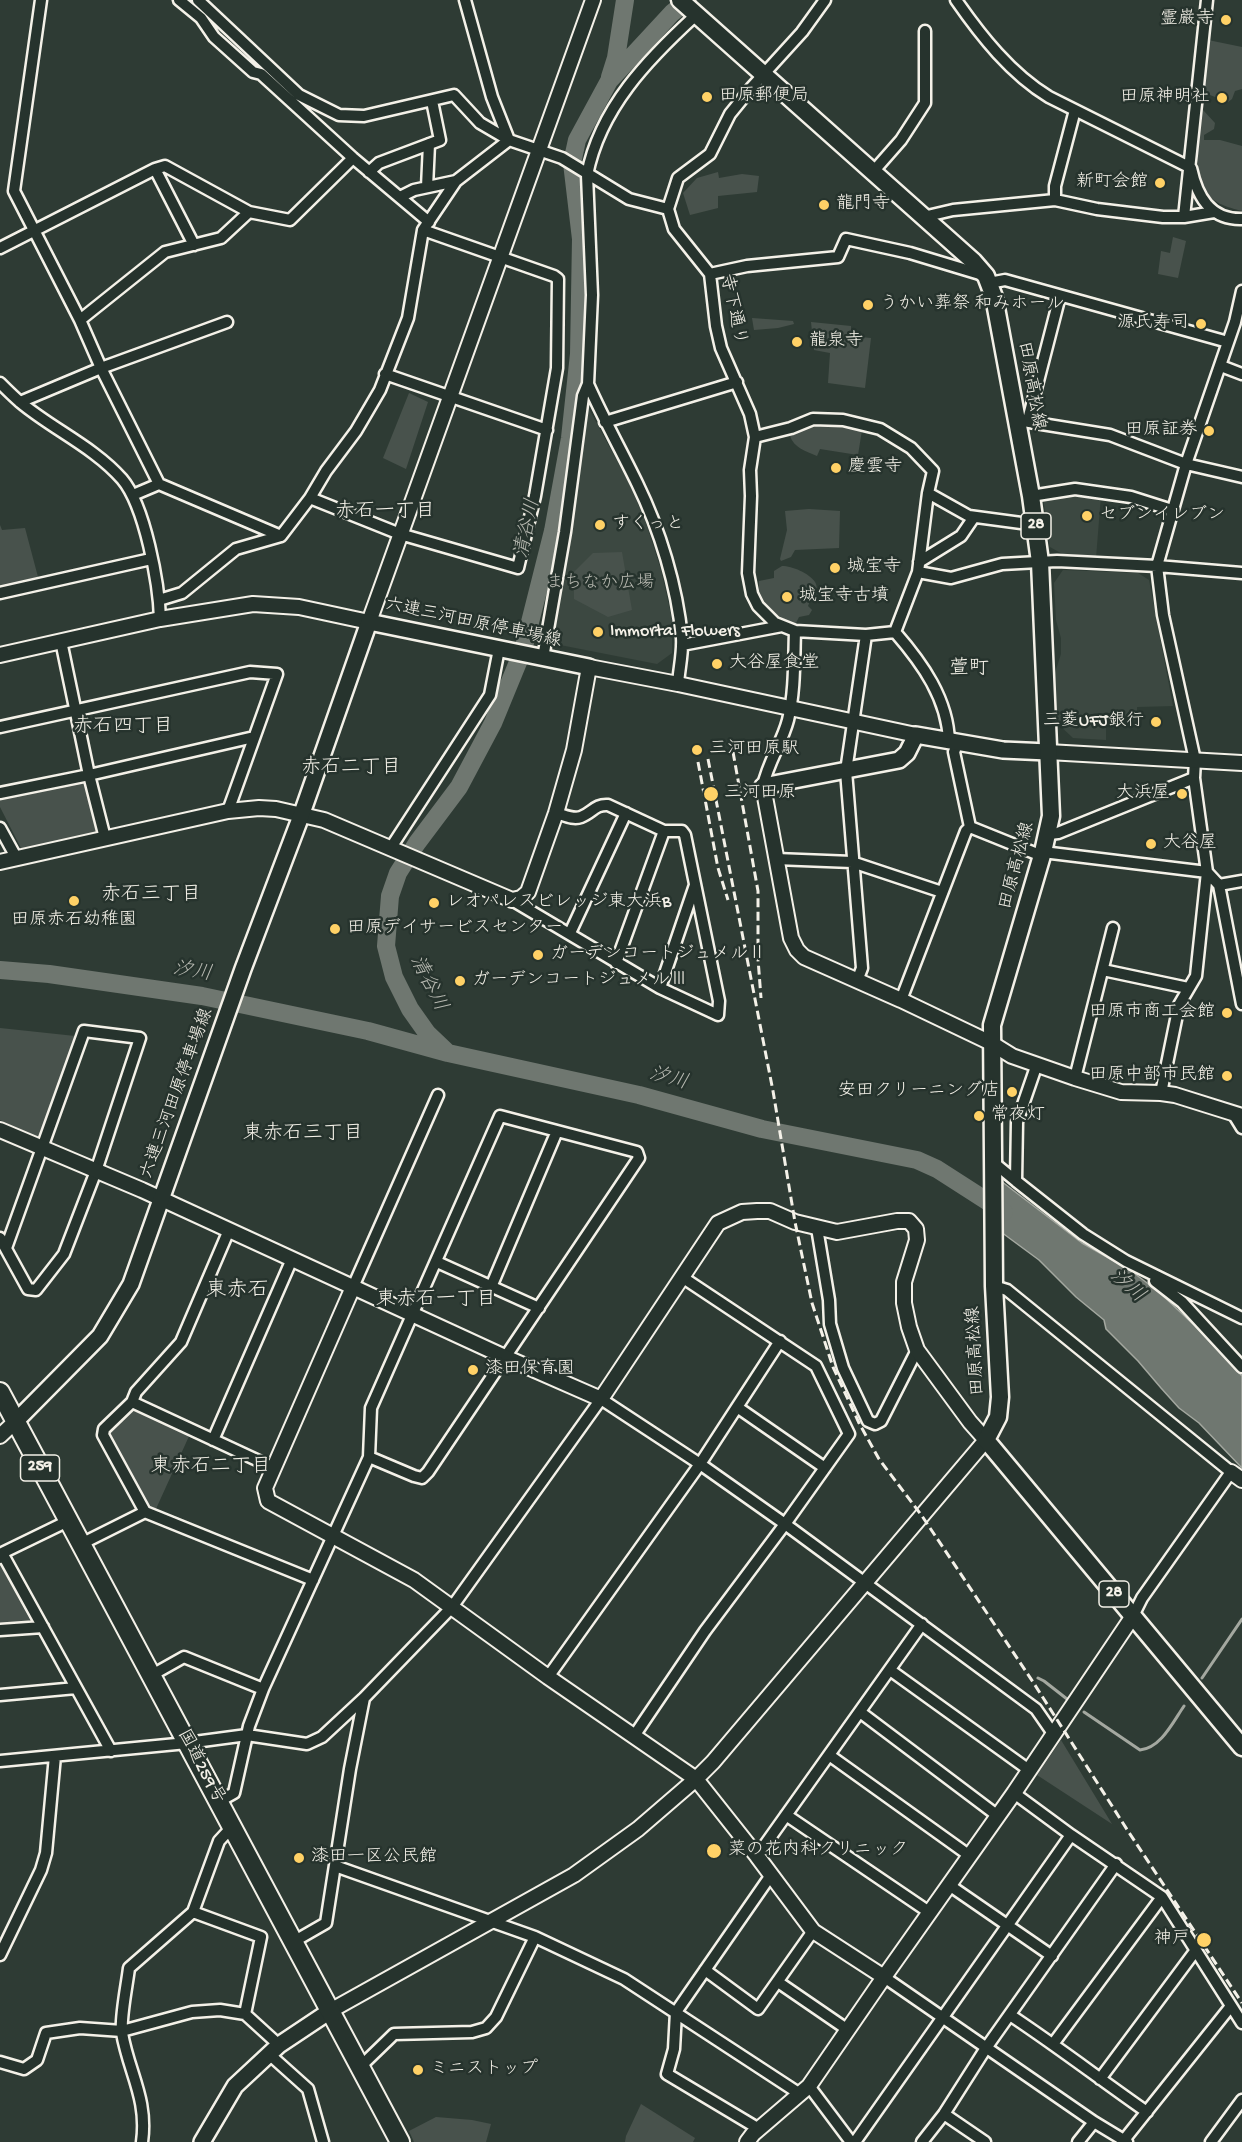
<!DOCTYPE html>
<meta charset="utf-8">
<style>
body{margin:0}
canvas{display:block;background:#2e3b34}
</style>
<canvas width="1242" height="2142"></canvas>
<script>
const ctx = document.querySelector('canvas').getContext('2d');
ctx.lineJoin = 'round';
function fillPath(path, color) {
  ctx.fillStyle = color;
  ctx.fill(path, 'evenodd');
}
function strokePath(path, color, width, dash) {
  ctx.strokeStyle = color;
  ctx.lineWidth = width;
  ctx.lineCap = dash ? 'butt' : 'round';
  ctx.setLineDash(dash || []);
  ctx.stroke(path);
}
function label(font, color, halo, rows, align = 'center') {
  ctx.font = font + ' "Gochi Hand","Klee One",sans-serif';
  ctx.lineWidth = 5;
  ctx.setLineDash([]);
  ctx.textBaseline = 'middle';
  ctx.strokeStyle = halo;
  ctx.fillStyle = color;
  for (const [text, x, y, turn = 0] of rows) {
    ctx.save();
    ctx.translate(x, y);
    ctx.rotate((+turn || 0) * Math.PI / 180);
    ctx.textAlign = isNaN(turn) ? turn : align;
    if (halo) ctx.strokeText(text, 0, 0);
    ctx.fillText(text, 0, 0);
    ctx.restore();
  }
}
fillPath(new Path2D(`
 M588 407 630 485 646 523 661 570 672 619V653L657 664 550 643 575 505 583 409Z
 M1064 494 1101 495 1096 558 1068 557 1050 547 1043 497Z
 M1063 570 1138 573 1149 580 1173 706 1137 707V717L1106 718V740L1073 738 1056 722 1054 676 1061 654V638L1056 620 1054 583Z`), '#3c4841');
fillPath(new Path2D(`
 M1208 40 1242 47V89L1235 91 1232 99 1228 102 1210 95 1205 97 1203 110 1215 123 1214 129 1204 135V140H1220L1242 146V211C1227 207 1211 203 1203 188 1190 165 1205 71 1208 40Z
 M718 172 719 178 742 174 759 176 757 192 718 196V208L690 215 683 193 697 178Z
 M1173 237 1186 241 1178 278 1158 274 1161 251 1170 253Z
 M752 318 793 321 794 324 778 328 754 330Z
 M811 322 851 326V336L871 338 865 388 828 383 830 353 814 350Z
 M409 393 428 402 406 469 383 458Z
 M813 423 841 424 862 430 858 455 820 449 817 456C806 451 794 448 790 436Z
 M809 509 840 511 839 548 795 550 791 557 781 561 780 559 787 530 785 511Z
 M0 525 2 530 25 528 38 577 0 585Z
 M622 552 632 610 608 617 574 599V572L593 553Z
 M782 566C792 566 809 573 815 582 818 586 816 593 816 598H811L808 606 812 610 809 615 799 617 795 625 779 623 759 600V581L774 578V571Z
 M85 780 97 835 22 850 0 807V797Z
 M0 1028 75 1036 39 1138 0 1120Z
 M135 1408 190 1434 155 1511 148 1506 109 1433Z
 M0 1564 31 1622 0 1626Z
 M1061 1740 1112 1824 1037 1775Z
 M641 2104 695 2138 693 2142H625L626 2136Z
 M436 2117 472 2120 491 2124 486 2142H414L409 2131Z`), '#48524c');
const water = new Path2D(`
 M1001 1181 1082 1243 1130 1270 1159 1292 1195 1326 1242 1376V1468L1199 1423 1179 1408 1161 1388 1138 1361 1106 1329 1104 1320 1076 1297 1039 1260 1001 1232Z`);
fillPath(water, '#6f7770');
strokePath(water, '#a4a8a0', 1.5);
strokePath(new Path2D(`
 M1038 1678 1044 1681 1067 1699
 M1202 1678 1242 1619
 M1084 1712 1140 1750C1161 1748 1173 1722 1184 1706`), '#a4a8a0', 3);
strokePath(new Path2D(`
 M610 77 616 58 625 0
 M0 970 49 974 202 996 368 1031 448 1053 639 1095 762 1129 917 1160 937 1169 1004 1212
 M447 1052 427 1033 410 1009 394 977 386 946 390 896 398 873 417 843 459 787 493 723 523 650 553 531 570 438 579 354 581 239 572 163 577 140 609 81 672 13 688 0`), '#6f7770', 18);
const minor = new Path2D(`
 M41 0 14 191 80 320 101 368 159 484 281 536
 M179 0 201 18 214 37 253 72 261 74 353 158 429 222
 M198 0 299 95 339 115 364 116 454 95 480 123 509 140 562 158 629 199 668 209
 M465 0 492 97 509 140
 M825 0 802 32 752 87 730 114 710 154 678 178 668 209 674 229 710 274 716 326 721 348 750 414 755 437 750 470 751 496 748 573 752 594 758 606 775 623 795 631 866 635 895 632C922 663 948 699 949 742
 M956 0C981 36 1011 74 1049 97L1191 168C1197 196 1210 220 1242 219
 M155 169 194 245
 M369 172 379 163 440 140 432 101
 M872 173 901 140 925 103V31
 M427 187 429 144
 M400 197 414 190 456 181
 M1055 200V186L1075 110
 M923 217 953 210 1055 200 1097 209 1163 217H1184L1214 212
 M1184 217 1207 0
 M0 248 155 169 165 166 249 212 290 220 353 158
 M710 274 747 266 838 257 846 239 910 253 983 275
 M989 283 1005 280 1228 342
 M80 320 165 252 221 238 249 212
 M1221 366 1242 374
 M385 374 547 430
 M0 383C6 389 13 396 20 402 52 429 94 447 122 479 145 506 159 584 160 619
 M588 384C603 418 621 450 637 483 660 530 677 586 682 638 683 653 679 669 678 684
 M20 402 101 368 227 322
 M1017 420 1110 435 1186 464 1242 477
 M1028 420 1060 296
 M605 422 737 382
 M755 437 791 428 813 419 843 420 880 429 911 448 933 471 928 493 969 516 1036 525
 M133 495 159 484
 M1031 496 1075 489 1131 497 1172 510
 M310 498 400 534 518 568 535 496 557 368 558 279 554 276 423 230
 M919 562 961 536 974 517
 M918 572 951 578 1002 564 1057 561 1157 566 1242 573
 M0 593 151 559
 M159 600 182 593 236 549 281 536 310 498 326 471 356 431 380 390 408 318 423 230 456 181 509 140
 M895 632 918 572 928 493
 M61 641 89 775 105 838
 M682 645 782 626
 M543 658 565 532 583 396 588 384 592 295 587 175C600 108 648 59 696 15
 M0 727 250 672 277 674 228 811
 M763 786C768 762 782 743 788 720 795 692 794 660 795 631
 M0 793 89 775 254 737
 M556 813C564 815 573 820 581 817 592 813 595 804 608 805L664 831 616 963
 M970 827 1042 856
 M0 828 17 859
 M1049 834 1058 833 1194 778
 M390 849 490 695 499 649
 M1043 852 1207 872 1219 885 1242 1004
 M776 859 852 862 942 892
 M1219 885 1242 881
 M512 900 660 988 718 1015 719 1001 685 835 682 831H664
 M570 933 626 813
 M1103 970 1188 988
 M857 981 862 968 846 771 866 635
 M660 988 695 885
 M901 1000 966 831 970 827 954 752 957 744
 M1037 1064 1017 1122 1016 1181 1083 1234 1126 1261 1242 1318
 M1075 1078 1113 928
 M1161 1093 1179 1005 1196 976 1207 872 1194 778 1195 760 1163 615 1157 566 1186 464 1235 322 1242 291
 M1234 1115 1242 1128
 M993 1162 1016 1181
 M817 1228 829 1300 830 1324 843 1368 868 1421 875 1424 881 1421 917 1350
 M229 1230 181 1342 136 1392 132 1402 104 1429 103 1435 145 1512 313 1580
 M0 1238 28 1289 36 1290 64 1254 96 1171 140 1038 84 1031 6 1248
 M437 1262 539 1308
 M1155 1281 1182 1302 1242 1367
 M994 1286 1007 1290 1231 1472 1142 1598 1133 1616
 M353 1287 438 1095
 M491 1287 557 1131
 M132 1402 274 1468
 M737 1407 825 1468
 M213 1440 292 1259
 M81 1544 145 1512
 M2 1553 111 1751
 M0 1558 2 1553 68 1521
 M0 1630 43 1627
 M890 1670 1029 1770
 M152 1675 184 1657 263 1689
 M548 1677 700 1464 780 1341
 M0 1695 76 1688
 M860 1712 998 1816
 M634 1736 705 1631 785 1524 849 1434 816 1366 682 1277
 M829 1755 970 1856
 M0 1761 187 1743 247 1735 307 1744 322 1737 364 1698 452 1607 601 1399 700 1464 785 1524 1036 1709 1054 1735
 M1014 1793 1071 1835 1162 1897 1242 2023
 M218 1802 234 1793 249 1726 263 1689 369 1457 414 1476 422 1478 428 1472 639 1158 637 1152 500 1116 371 1408 369 1457
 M786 1815 929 1912
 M757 1856 922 1624
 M335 1866 535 1937 624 1979 800 2094
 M949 1885 1052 1956
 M193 1912 261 1937 245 2014
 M293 1942 326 1923 350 1769 364 1698
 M0 1955 41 1870 46 1853 55 1756
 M705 1970 758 2009 813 1931
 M884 1977 1094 2122 1127 2142
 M778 1982 848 2030
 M1010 2015C1057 2046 1101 2080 1147 2112
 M1053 2044 1162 1897
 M269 2054 308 2089 323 2142
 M0 2062 24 2069 37 2060 46 2033 80 2028 122 2031 192 2012 220 2010 245 2014 279 2045
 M360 2067 394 2034 472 2032 486 2028 496 2017 535 1937
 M1100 2079 1196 1950
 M809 2086 851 2142
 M944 2114 985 2142
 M759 2129 667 2074 674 2049 676 2012 771 1875
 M1124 2140 1231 2006
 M142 2142C148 2099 129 2073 122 2033 120 2018 127 1985 129 1968L193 1912 219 1841 231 1828
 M855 2142 1071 1835
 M922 2142 944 2114 986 2048 1116 1864
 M1078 2142 1094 2122
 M1211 2142 1242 2100`);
const tertiary = new Path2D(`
 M0 655 160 619 253 604 299 607 369 622 593 0
 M1048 752 1242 763
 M763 786 791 938 797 950 804 957 901 1000 991 1043 1012 1056 1075 1078 1121 1092 1161 1093 1175 1095 1242 1116
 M0 862 228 811 259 808 276 809 324 820 512 900 521 898 528 892 556 813 574 750 589 667 678 684 916 735
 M0 1130 142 1190 505 1357 601 1399 718 1223 742 1212 757 1211H770L795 1222 837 1232 897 1221H909L916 1229 917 1240 904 1282V1303L909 1327 917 1350 970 1422 986 1440 713 1762 696 1779 638 1829 574 1875 330 2011
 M353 1287 265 1488 268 1501 414 1580 548 1677 696 1779 757 1856 813 1931 884 1977
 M0 1436 16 1421
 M1231 1472 1242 1480
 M747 2142 753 2134 809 2086 884 1977 1014 1793 1133 1616`);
const secondary = new Path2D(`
 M763 786 899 760 907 753 916 735 1003 750 1048 752
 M16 1421 100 1336 131 1284 243 969 301 816 369 622 589 667
 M202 2142 235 2086 279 2045 330 2011`);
const primary = new Path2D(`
 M680 0 973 261 986 276 994 297 1031 496 1040 562 1051 816 1043 852 992 1025 994 1286 1000 1397 998 1417 986 1440 1242 1747`);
const trunk = new Path2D(`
 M0 1392 400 2142`);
strokePath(minor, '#f4f1e8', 15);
strokePath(tertiary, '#f4f1e8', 18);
strokePath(secondary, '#f4f1e8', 20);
strokePath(primary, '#f4f1e8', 21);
strokePath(trunk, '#f4f1e8', 22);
strokePath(minor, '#26332d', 10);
strokePath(tertiary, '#26332d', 14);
strokePath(secondary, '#26332d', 15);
strokePath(primary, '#26332d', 16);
strokePath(trunk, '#26332d', 18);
strokePath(new Path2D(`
 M733 752 758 891V959L761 998
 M708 759 773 1091 795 1222 812 1303 833 1367 859 1423 879 1459 922 1516 1033 1682 1128 1831 1242 2003
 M698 762 718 868 728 900`), '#f4f1e8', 3, [9, 4.5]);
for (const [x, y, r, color] of [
 [1226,20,6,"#ffd166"],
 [707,97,6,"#ffd166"],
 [1222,98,6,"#ffd166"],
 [1160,183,6,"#ffd166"],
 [824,205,6,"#ffd166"],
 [868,305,6,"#ffd166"],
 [1201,324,6,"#ffd166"],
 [797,342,6,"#ffd166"],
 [1209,431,6,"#ffd166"],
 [836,468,6,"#ffd166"],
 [1087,516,6,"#ffd166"],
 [600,525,6,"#ffd166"],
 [835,568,6,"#ffd166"],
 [787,597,6,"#ffd166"],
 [598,632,6,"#ffd166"],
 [717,664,6,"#ffd166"],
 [1156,722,6,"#ffd166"],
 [697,750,6,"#ffd166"],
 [711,794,8,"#ffd166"],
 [1182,794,6,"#ffd166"],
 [1151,844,6,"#ffd166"],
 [74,901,6,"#ffd166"],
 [434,903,6,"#ffd166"],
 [335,929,6,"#ffd166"],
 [538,955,6,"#ffd166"],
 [460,981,6,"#ffd166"],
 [1227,1013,6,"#ffd166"],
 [1227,1076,6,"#ffd166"],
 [1012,1092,6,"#ffd166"],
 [979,1116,6,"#ffd166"],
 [473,1370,6,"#ffd166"],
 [714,1851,8,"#ffd166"],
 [299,1858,6,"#ffd166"],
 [1204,1940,8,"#ffd166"],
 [418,2070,6,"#ffd166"]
]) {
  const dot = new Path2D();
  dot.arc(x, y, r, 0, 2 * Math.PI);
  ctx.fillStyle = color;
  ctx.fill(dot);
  strokePath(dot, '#26332d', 2);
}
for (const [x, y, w] of [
 [1036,526,30],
 [40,1468,39],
 [1114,1594,30]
]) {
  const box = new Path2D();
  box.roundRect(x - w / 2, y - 13, w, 26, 4.5);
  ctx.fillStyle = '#26332d';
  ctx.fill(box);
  strokePath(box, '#f4f1e8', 1.5);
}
label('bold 16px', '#f4f1e8', null, [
 ["28",1036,526],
 ["259",40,1468],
 ["28",1114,1594]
]);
label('18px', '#f4f1e8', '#26332d', [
 ["霊巌寺",1214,20,"right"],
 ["田原郵便局",719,97],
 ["田原神明社",1210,98,"right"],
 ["新町会館",1148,183,"right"],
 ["龍門寺",836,205],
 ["うかい葬祭 和みホール",880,305],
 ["源氏寿司",1189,324,"right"],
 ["龍泉寺",809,342],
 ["田原証券",1197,431,"right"],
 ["慶雲寺",848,468],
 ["セブンイレブン",1099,516],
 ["すくっと",612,525],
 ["城宝寺",847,568],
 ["城宝寺古墳",799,597],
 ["Immortal Flowers",610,632],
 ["大谷屋食堂",729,664],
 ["三菱UFJ銀行",1144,722,"right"],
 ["三河田原駅",709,750],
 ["三河田原",724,794],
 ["大浜屋",1170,794,"right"],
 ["大谷屋",1163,844],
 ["レオパレスビレッジ東大浜B",446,903],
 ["田原赤石幼稚園",74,921,"center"],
 ["田原デイサービスセンター",347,929],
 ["ガーデンコートジュメルⅡ",550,955],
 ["ガーデンコートジュメルⅢ",472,981],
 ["田原市商工会館",1215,1013,"right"],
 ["田原中部市民館",1215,1076,"right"],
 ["安田クリーニング店",1000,1092,"right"],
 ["常夜灯",991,1116],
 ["漆田保育園",485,1370],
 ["菜の花内科クリニック",728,1851],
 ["漆田一区公民館",311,1858],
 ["神戸",1190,1940,"right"],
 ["ミニストップ",430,2070]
], 'left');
label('18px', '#f4f1e8', '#26332d', [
 ["寺下通り",732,310,78],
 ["田原高松線",1030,386,80],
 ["六連三河田原停車場線",473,624,12],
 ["田原高松線",1018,866,-75],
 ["六連三河田原停車場線",178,1094,-70],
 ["田原高松線",977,1351,-93],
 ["国道259号",200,1767,62]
]);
label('18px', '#b8b9b1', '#26332d', [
 ["まちなか広場",600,584]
]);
label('20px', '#f4f1e8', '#26332d', [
 ["赤石一丁目",385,513],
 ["萱町",969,670],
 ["赤石四丁目",123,728],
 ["赤石二丁目",351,769],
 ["赤石三丁目",151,896],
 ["東赤石三丁目",303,1135],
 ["東赤石一丁目",436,1301],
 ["東赤石二丁目",211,1468]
]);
label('italic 20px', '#b8bab2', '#26332d', [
 ["清谷川",529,529,-78],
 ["汐川",192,973,9],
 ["清谷川",427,984,63],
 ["汐川",668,1080,15],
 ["汐川",1126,1287,41]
]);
label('21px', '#f4f1e8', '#26332d', [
 ["東赤石",237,1292]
]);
</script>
